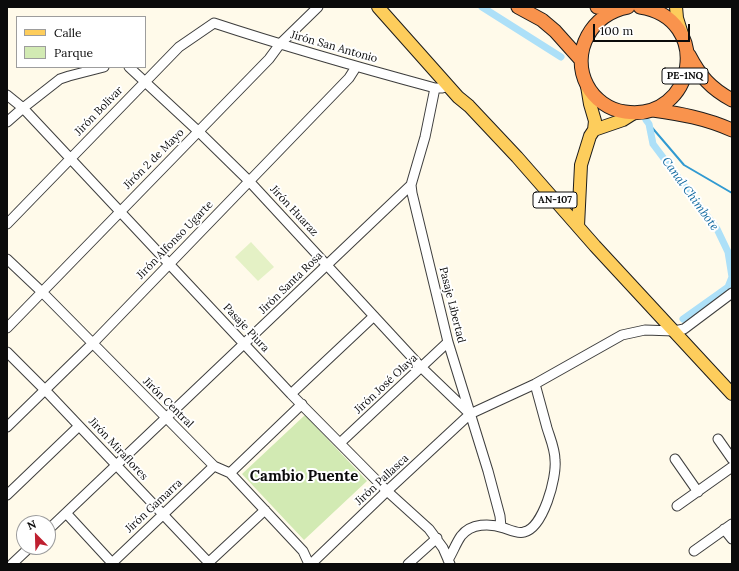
<!DOCTYPE html>
<meta charset="utf-8">
<style>
body{margin:0}
#map{position:relative;width:739px;height:571px;overflow:hidden;background:#fffaea;font-family:Lora,serif}
canvas{display:block}
.frame{position:absolute;inset:0;border:8px solid #0b0b0b;pointer-events:none}
.legend{position:absolute;left:16px;top:16px;width:130px;height:52px;box-sizing:border-box;background:#fff;border:1px solid #9d9d9d;margin:0;padding:5px 7px;list-style:none;font-size:12px;color:#0b0b0b}
.legend li{display:flex;align-items:center;gap:8px;height:20px}
.legend b{width:20px;border:1px solid #9d9d9d}
.north{position:absolute;left:16px;top:515px;width:40px;height:40px;box-sizing:border-box;background:#fff;border:1px solid #9d9d9d;border-radius:50%;rotate:337deg;font-size:11px;font-weight:700;line-height:16px;text-align:center;color:#0b0b0b}
.north::after{content:'';display:block;margin:auto;width:14px;height:18px;background:#bf2030;clip-path:polygon(50% 0,100% 100%,50% 72%,0 100%)}
.scale{position:absolute;left:593px;top:24px;width:97px;height:18px;box-sizing:border-box;border:2px solid #0b0b0b;border-top:0;padding-left:5px;font-size:12px;line-height:14px;white-space:nowrap;color:#0b0b0b;-webkit-text-stroke:3px #fff;paint-order:stroke}
</style>
<div id="map">
<canvas width="739" height="571"></canvas>
<div class="frame"></div>
<ul class="legend">
<li><b style="height:5px;background:#fdcd5c"></b>Calle</li>
<li><b style="height:11px;background:#d2eab3"></b>Parque</li>
</ul>
<div class="north">N</div>
<div class="scale">100 m</div>
</div>
<script>
const ctx = document.querySelector('canvas').getContext('2d');
ctx.lineJoin = 'round';
function fillPath(path, color) {
  ctx.fillStyle = color;
  ctx.fill(path, 'evenodd');
}
function strokePath(path, color, width, dash) {
  ctx.strokeStyle = color;
  ctx.lineWidth = width;
  ctx.lineCap = dash ? 'butt' : 'round';
  ctx.setLineDash(dash || []);
  ctx.stroke(path);
}
function label(font, color, halo, rows, align = 'center') {
  ctx.font = font + ' Lora,serif';
  ctx.lineWidth = 4;
  ctx.setLineDash([]);
  ctx.textBaseline = 'middle';
  ctx.strokeStyle = halo;
  ctx.fillStyle = color;
  for (const [text, x, y, turn = 0] of rows) {
    ctx.save();
    ctx.translate(x, y);
    ctx.rotate((+turn || 0) * Math.PI / 180);
    ctx.textAlign = isNaN(turn) ? turn : align;
    if (halo) ctx.strokeText(text, 0, 0);
    ctx.fillText(text, 0, 0);
    ctx.restore();
  }
}
fillPath(new Path2D(`
 M305 415 367 481 304 540 242 474Z`), '#d2eab3');
fillPath(new Path2D(`
 M251 242 274 267 258 281 235 257Z`), '#e4f1c5');
strokePath(new Path2D(`
 M649 124 684 165 732 193`), '#319ad1', 2);
strokePath(new Path2D(`
 M482 7 561 57
 M646 120 649 124 653 144 717 229 728 252 732 277 728 287 683 319`), '#ade0f8', 7);
const minor = new Path2D(`
 M129 67 199 132 249 181 421 367 470 414
 M435 88 425 137 411 185 412 193 448 342 488 471 500 516 501 527
 M7 95 23 108 291 394 387 491 429 529 443 548 450 564
 M7 122 23 108 60 79 69 76 104 67
 M7 224 179 47 214 23C287 47 361 68 435 88H442L448 86
 M7 259 43 293 214 466 230 473 303 551 309 564
 M7 328 269 59 280 44 318 7
 M7 352 46 391 210 564
 M291 394 374 316
 M7 427 93 343 349 78 356 67
 M718 439 732 459
 M340 443 448 342
 M675 459 698 492
 M230 473 302 404
 M7 495 79 426
 M677 506 732 467
 M66 513 113 564
 M724 529 732 539
 M48 530 411 185
 M694 551 732 524
 M448 560C453 552 456 543 461 536 471 523 490 523 504 528 510 530 518 534 524 532 543 528 557 478 555 460 555 449 550 438 547 428 543 413 539 399 535 384
 M12 564 30 547
 M111 564 214 466
 M207 564 265 510
 M311 564 387 491 470 414 535 384 622 335 645 330 674 331 684 329 732 293
 M408 564 437 538`);
const major = new Path2D(`
 M378 7 458 97 469 106 517 157 595 246 732 394
 M676 7 677 18 682 34
 M594 130 623 120 634 113
 M578 226 581 165 590 136 594 130 595 121 590 104 587 86`);
const highway = new Path2D(`
 M518 7 542 20 555 31 581 60
 M597 7 617 10
 M628 7C592 13 570 52 587 85 594 99 609 110 625 112 696 122 713 18 640 7
 M689 55C700 76 710 88 732 100
 M653 110C681 114 705 118 732 130`);
strokePath(minor, '#3e3e3e', 11);
strokePath(major, '#1c1c1c', 14);
strokePath(highway, '#1c1c1c', 15);
strokePath(minor, '#fff', 9);
strokePath(major, '#fdcd5c', 12);
strokePath(highway, '#f9934d', 13);
for (const [x, y, w] of [
 [685,76,46],
 [555,200,44]
]) {
  const box = new Path2D();
  box.roundRect(x - w / 2, y - 8, w, 16, 3);
  ctx.fillStyle = '#fff';
  ctx.fill(box);
  strokePath(box, '#0b0b0b', 1);
}
label('bold 10px', '#0b0b0b', null, [
 ["PE-1NQ",685,76],
 ["AN-107",555,200]
]);
label('11px', '#0b0b0b', '#fff', [
 ["Jirón San Antonio",334,47,16],
 ["Jirón Bolivar",99,111,-46],
 ["Jirón 2 de Mayo",154,159,-45],
 ["Jirón Huaraz",294,211,47],
 ["Jirón Alfonso Ugarte",175,240,-46],
 ["Jirón Santa Rosa",291,283,-44],
 ["Pasaje Libertad",452,305,76],
 ["Pasaje Piura",246,328,47],
 ["Jirón José Olaya",386,384,-43],
 ["Jirón Central",168,403,45],
 ["Jirón Miraflores",118,449,47],
 ["Jirón Pallasca",382,480,-43],
 ["Jirón Gamarra",154,506,-43]
]);
label('italic 12px', '#126aa0', '#fff', [
 ["Canal Chimbote",690,194,54]
]);
label('bold 15px', '#0b0b0b', '#fff', [
 ["Cambio Puente",304,477]
]);
</script>
